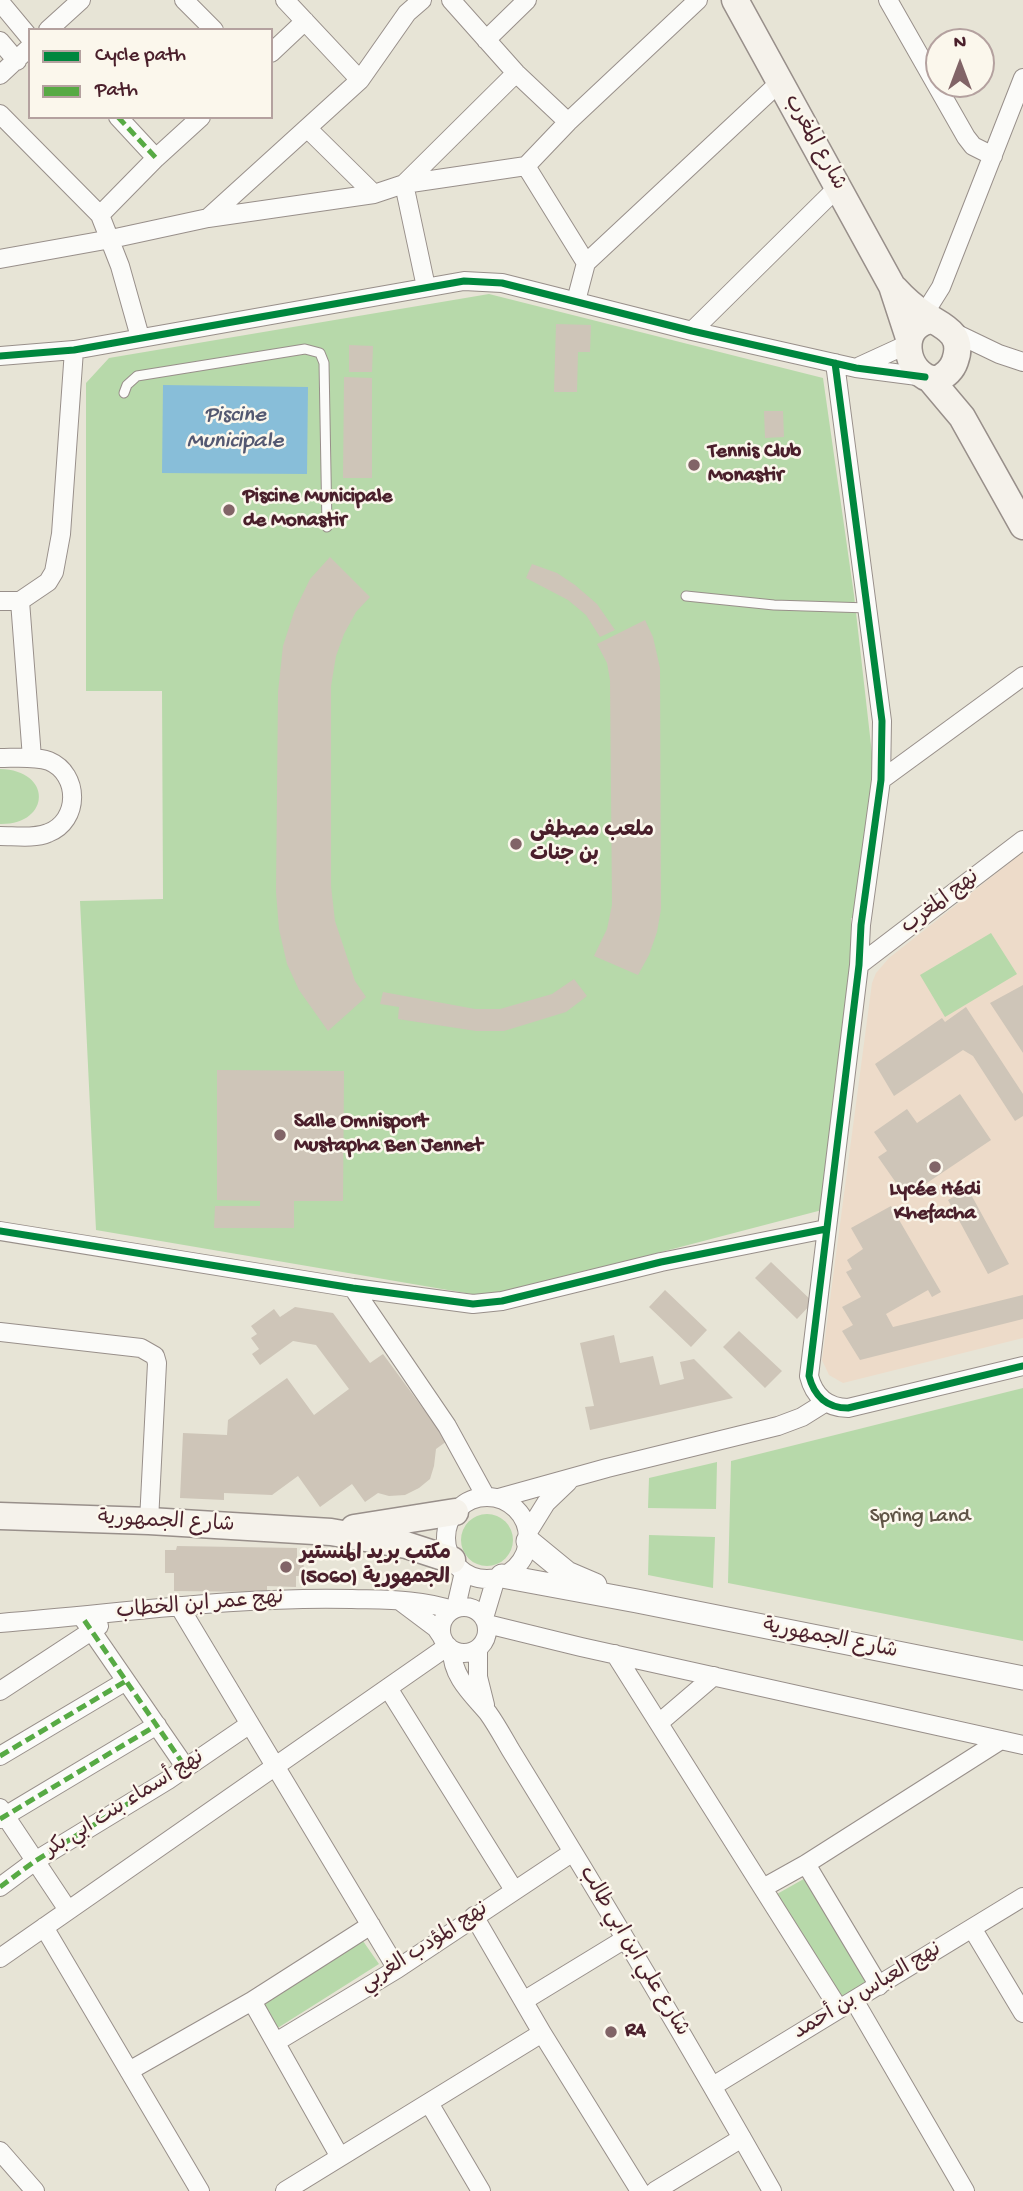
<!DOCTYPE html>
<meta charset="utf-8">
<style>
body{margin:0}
#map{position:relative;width:1023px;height:2191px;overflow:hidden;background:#e7e4d6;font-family:"Gochi Hand",sans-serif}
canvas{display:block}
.legend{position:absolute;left:28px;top:28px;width:245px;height:91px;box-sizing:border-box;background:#fbf7ec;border:2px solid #b4a19f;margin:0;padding:9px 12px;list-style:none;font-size:21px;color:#4a1f2b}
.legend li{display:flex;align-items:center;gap:14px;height:35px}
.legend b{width:35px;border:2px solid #b4a19f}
.north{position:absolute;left:925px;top:28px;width:70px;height:70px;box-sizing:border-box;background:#fbf7ec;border:2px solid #b4a19f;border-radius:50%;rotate:0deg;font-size:19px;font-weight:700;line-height:28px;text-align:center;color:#4a1f2b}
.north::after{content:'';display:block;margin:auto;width:24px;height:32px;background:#816467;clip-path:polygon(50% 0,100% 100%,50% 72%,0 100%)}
</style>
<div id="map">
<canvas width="1023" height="2191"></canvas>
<ul class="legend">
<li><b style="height:9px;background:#00873e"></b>Cycle path</li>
<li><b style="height:9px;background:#57aa44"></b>Path</li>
</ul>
<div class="north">N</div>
</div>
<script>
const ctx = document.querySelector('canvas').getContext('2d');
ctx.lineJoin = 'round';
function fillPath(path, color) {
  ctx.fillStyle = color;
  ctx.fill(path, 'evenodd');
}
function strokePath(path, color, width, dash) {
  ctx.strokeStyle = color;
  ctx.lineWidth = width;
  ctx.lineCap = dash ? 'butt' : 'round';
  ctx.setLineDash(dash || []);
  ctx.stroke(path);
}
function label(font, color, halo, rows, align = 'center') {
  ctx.font = font + ' "Gochi Hand","Playpen Sans Arabic",sans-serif';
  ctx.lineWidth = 5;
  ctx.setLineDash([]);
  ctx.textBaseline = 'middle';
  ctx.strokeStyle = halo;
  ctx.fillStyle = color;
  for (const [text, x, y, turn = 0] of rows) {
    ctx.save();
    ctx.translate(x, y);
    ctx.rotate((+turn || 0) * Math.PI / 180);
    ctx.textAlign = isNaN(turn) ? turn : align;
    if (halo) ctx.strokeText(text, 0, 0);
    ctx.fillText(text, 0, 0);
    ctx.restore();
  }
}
fillPath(new Path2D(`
 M1023 852V1338L843 1383 829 1375 822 1360 872 983 876 973 889 958Z`), '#eddbc9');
fillPath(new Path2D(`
 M489 294 823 378 854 595 876 789 863 918H851V960L822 1210 489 1297 96 1230 80 901 163 899 162 691H86V383L109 358Z
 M0 769C53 770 51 825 0 824Z
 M991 933 1017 974 945 1017 920 975Z
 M1023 1388V1641L728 1583 731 1461Z
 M717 1462 716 1509 648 1508 649 1478Z
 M461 1540a26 26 0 1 1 52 0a26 26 0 1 1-52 0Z
 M649 1535 715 1537 713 1588 648 1575Z
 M809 1876 877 1992 839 2014 770 1898Z
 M363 1941 379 1964 276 2029 259 2003Z`), '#b7d9aa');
fillPath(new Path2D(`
 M163 385 308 387 307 474 162 473Z`), '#88bed9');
fillPath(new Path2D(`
 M556 324 591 325 590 352H578L577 392H554Z
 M349 345 373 346 372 372H349Z
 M344 377 372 378V478H343Z
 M764 411H783L784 437 765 438Z
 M330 557 370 597 356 612 344 634 336 656 331 686V886L335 921 355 981 366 997 328 1031 299 990 287 964 279 929 276 892 278 692 283 646 294 612 310 579Z
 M532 564 557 573 575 585 597 604 615 630 600 637 586 615 568 600 526 578Z
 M645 620 653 637 660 668 661 909 657 932 649 955 638 975 594 956 607 929 612 905 610 680 607 663 597 644Z
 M574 979 587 996 566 1012 504 1031H476L398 1019 399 1007 380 1004 383 992 475 1009H500L552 994Z
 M1023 985V1053L990 1003Z
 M966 1007 1023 1094V1116L1015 1121 973 1056 963 1050 894 1096 875 1064 942 1018 945 1022Z
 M217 1070 344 1071 343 1201H294V1228H214L215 1206H260V1201L217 1200Z
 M960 1094 991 1140 906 1197 878 1157 887 1151 874 1132 907 1109 917 1123Z
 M968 1189 1009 1264 988 1274 948 1200Z
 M891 1206 941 1292 932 1297 928 1290 886 1314 893 1327 1023 1295V1319L860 1360 842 1331 853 1325 842 1307 861 1297 846 1272 852 1269 847 1260 863 1249 851 1228Z
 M771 1262 813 1302 797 1319 755 1278Z
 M665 1290 707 1330 691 1347 649 1307Z
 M295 1307 333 1313 370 1363 383 1354 447 1441 436 1449 434 1466 430 1479 419 1488 405 1495 389 1496 378 1493 365 1502 352 1484 320 1507 298 1476 272 1495 224 1493V1500L180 1498 183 1433 227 1435 228 1420 287 1378 314 1415 349 1389 316 1345 293 1341 260 1365 252 1354 259 1349 251 1338 257 1334 251 1326 274 1309 280 1317Z
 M739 1331 782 1371 765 1388 723 1347Z
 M614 1335 620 1363 653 1356 660 1385 684 1379 680 1362 694 1359 733 1398 590 1430 585 1407 594 1406 580 1343Z
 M177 1546 297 1548V1559H304L303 1576H296V1587L267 1586V1592L174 1591V1573H165V1550H176Z`), '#cec5b8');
const service = new Path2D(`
 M124 393 127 385 137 376 305 349 320 353 324 363 327 527
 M686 596 774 605 868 608`);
const minor = new Path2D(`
 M184 0 214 30
 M285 0 360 80
 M451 0 516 73 568 122
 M888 0 966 137 973 146 993 156
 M0 2 30 38
 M48 30 81 0
 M486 40 527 0
 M0 41 17 61
 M271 53 305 21
 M0 75 30 47
 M0 114 100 215 120 266 140 337
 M118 117 156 158
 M307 128 374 194
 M404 184 516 73
 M404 184 426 287
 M100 215 156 158 201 117
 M208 218 360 80 407 13 422 0
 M0 259 111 239 208 218 374 194 404 184 526 166
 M586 263 526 166 568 122 698 0
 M576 301 586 263 780 82
 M919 322 941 287 1023 78
 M949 330 999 354 1023 362
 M692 331 838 187
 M0 356 74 350 464 281 502 283 692 331 856 368 925 377
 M835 363 882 721 881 780 861 925 859 965 809 1376C814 1396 827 1408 848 1408L1023 1366
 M860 366 908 344
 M0 601H20
 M0 758C15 758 34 756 49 761 80 774 80 821 48 833 34 839 15 836 0 836
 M32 758 20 601 48 582 54 572 61 534 74 350
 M881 780 1023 676
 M859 965 1023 840
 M0 1231 353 1288 473 1304 502 1301 661 1262 826 1229
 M353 1288 447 1426 486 1497
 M0 1332 141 1348 155 1356 157 1363 149 1521
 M446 1538a41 41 0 1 1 82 0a41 41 0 1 1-82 0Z
 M499 1498 607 1468 778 1426 802 1417 826 1402
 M528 1532 546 1503 568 1482
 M400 1601 436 1628 442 1637
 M179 1606 397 1969
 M441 1630a23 23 0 1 1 46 0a23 23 0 1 1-46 0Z
 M456 1607 464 1572
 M82 1617 186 1768
 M484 1618 496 1578
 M0 1623C117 1614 234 1596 352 1599 386 1600 420 1599 452 1610
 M487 1624 581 1647 1023 1745
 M478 1649V1677L485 1705
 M452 1650C452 1677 472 1694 488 1713 496 1724 503 1737 510 1749 600 1895 688 2042 772 2191
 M615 1654 839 2009
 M388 1688 514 1890
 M0 1691 99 1626
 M659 1723 714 1676
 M0 1756 126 1681
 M0 1808 68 1910
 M0 1819 157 1725
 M806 1864 879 1986
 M0 1887 35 1861 168 1780 250 1724
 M763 1888 806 1864 1001 1740
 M474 1916 542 2033 640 2191
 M44 1927 200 2191
 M972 1928 1023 2013
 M0 1958 448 1646
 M525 2000 625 1939
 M854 2000 965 2191
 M252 2001 340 2157
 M276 2042 397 1969 573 1852
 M129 2071 252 2001 371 1925
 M713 2086 1023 1897
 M429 2103 481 2191
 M0 2151 35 2191
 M285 2191 542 2033
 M655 2191 742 2138`);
const tertiary = new Path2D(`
 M528 1541 567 1573 595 1585
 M502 1576 637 1601 1023 1678`);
const secondary = new Path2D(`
 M735 0 892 286 909 338
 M895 289C904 299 913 307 925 315 942 326 965 333 955 361 952 370 945 376 936 380 903 376 897 323 933 320
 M930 379 962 417 1023 526
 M0 1516 149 1521 331 1532 406 1545 452 1560
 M354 1528 455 1512`);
strokePath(service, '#988f8a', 11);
strokePath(minor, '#988f8a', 20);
strokePath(tertiary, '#988f8a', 25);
strokePath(secondary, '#988f8a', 29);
strokePath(service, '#fbfbf9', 9);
strokePath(minor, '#fbfbf9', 18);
strokePath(tertiary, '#fbfbf9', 23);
strokePath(secondary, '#f5f2eb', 26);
strokePath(new Path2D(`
 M118 117 156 158
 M0 1756 126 1681
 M0 1819 157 1725
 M0 1887 35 1861 186 1768 82 1617`), '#57aa44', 5, [10, 5]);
strokePath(new Path2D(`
 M0 356 74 350 464 281 502 283 692 331 856 368 925 377
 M835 363 882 721 881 780 861 925 859 965 809 1376C814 1396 827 1408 848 1408L1023 1366
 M0 1231 353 1288 473 1304 502 1301 661 1262 826 1229`), '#00873e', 7);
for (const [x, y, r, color] of [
 [694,465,7,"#816467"],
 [229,510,7,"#816467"],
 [516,844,7,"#816467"],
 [280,1135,7,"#816467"],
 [935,1167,7,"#816467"],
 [286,1567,7,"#816467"],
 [611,2032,7,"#816467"]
]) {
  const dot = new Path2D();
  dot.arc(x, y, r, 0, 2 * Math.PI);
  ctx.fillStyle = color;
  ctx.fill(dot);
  strokePath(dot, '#fbf7ec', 2.5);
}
label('21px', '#4a1f2b', '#fbf7ec', [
 ["شارع المغرب",814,143,61],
 ["نهج المغرب",941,903,-37],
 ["شارع الجمهورية",166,1523,3],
 ["نهج عمر ابن الخطاب",200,1606,-5],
 ["شارع الجمهورية",830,1640,11],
 ["نهج أسماء بنت ابي بكر",125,1805,-32],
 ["نهج المؤدب الغربي",425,1948,-33],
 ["شارع علي ابن ابي طالب",633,1952,59],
 ["نهج العباس بن أحمد",868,1992,-31]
]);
label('bold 21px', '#4a1f2b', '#fbf7ec', [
 ["Tennis Club",708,453],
 ["Monastir",708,477],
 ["Piscine Municipale",243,498],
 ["de Monastir",243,522],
 ["ملعب مصطفى",530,832],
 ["بن جنات",530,856],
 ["Salle Omnisport",294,1123],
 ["Mustapha Ben Jennet",294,1147],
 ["Lycée Hédi",935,1191,"center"],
 ["Khefacha",935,1215,"center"],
 ["مكتب بريد المنستير",300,1555],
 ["الجمهورية (5060)",300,1579],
 ["R4",625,2032]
], 'left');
label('21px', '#5f5446', '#fbf7ec', [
 ["Spring Land",920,1518]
]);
label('italic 23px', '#535871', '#fbf7ec', [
 ["Piscine",235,416],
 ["Municipale",235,442]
]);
</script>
